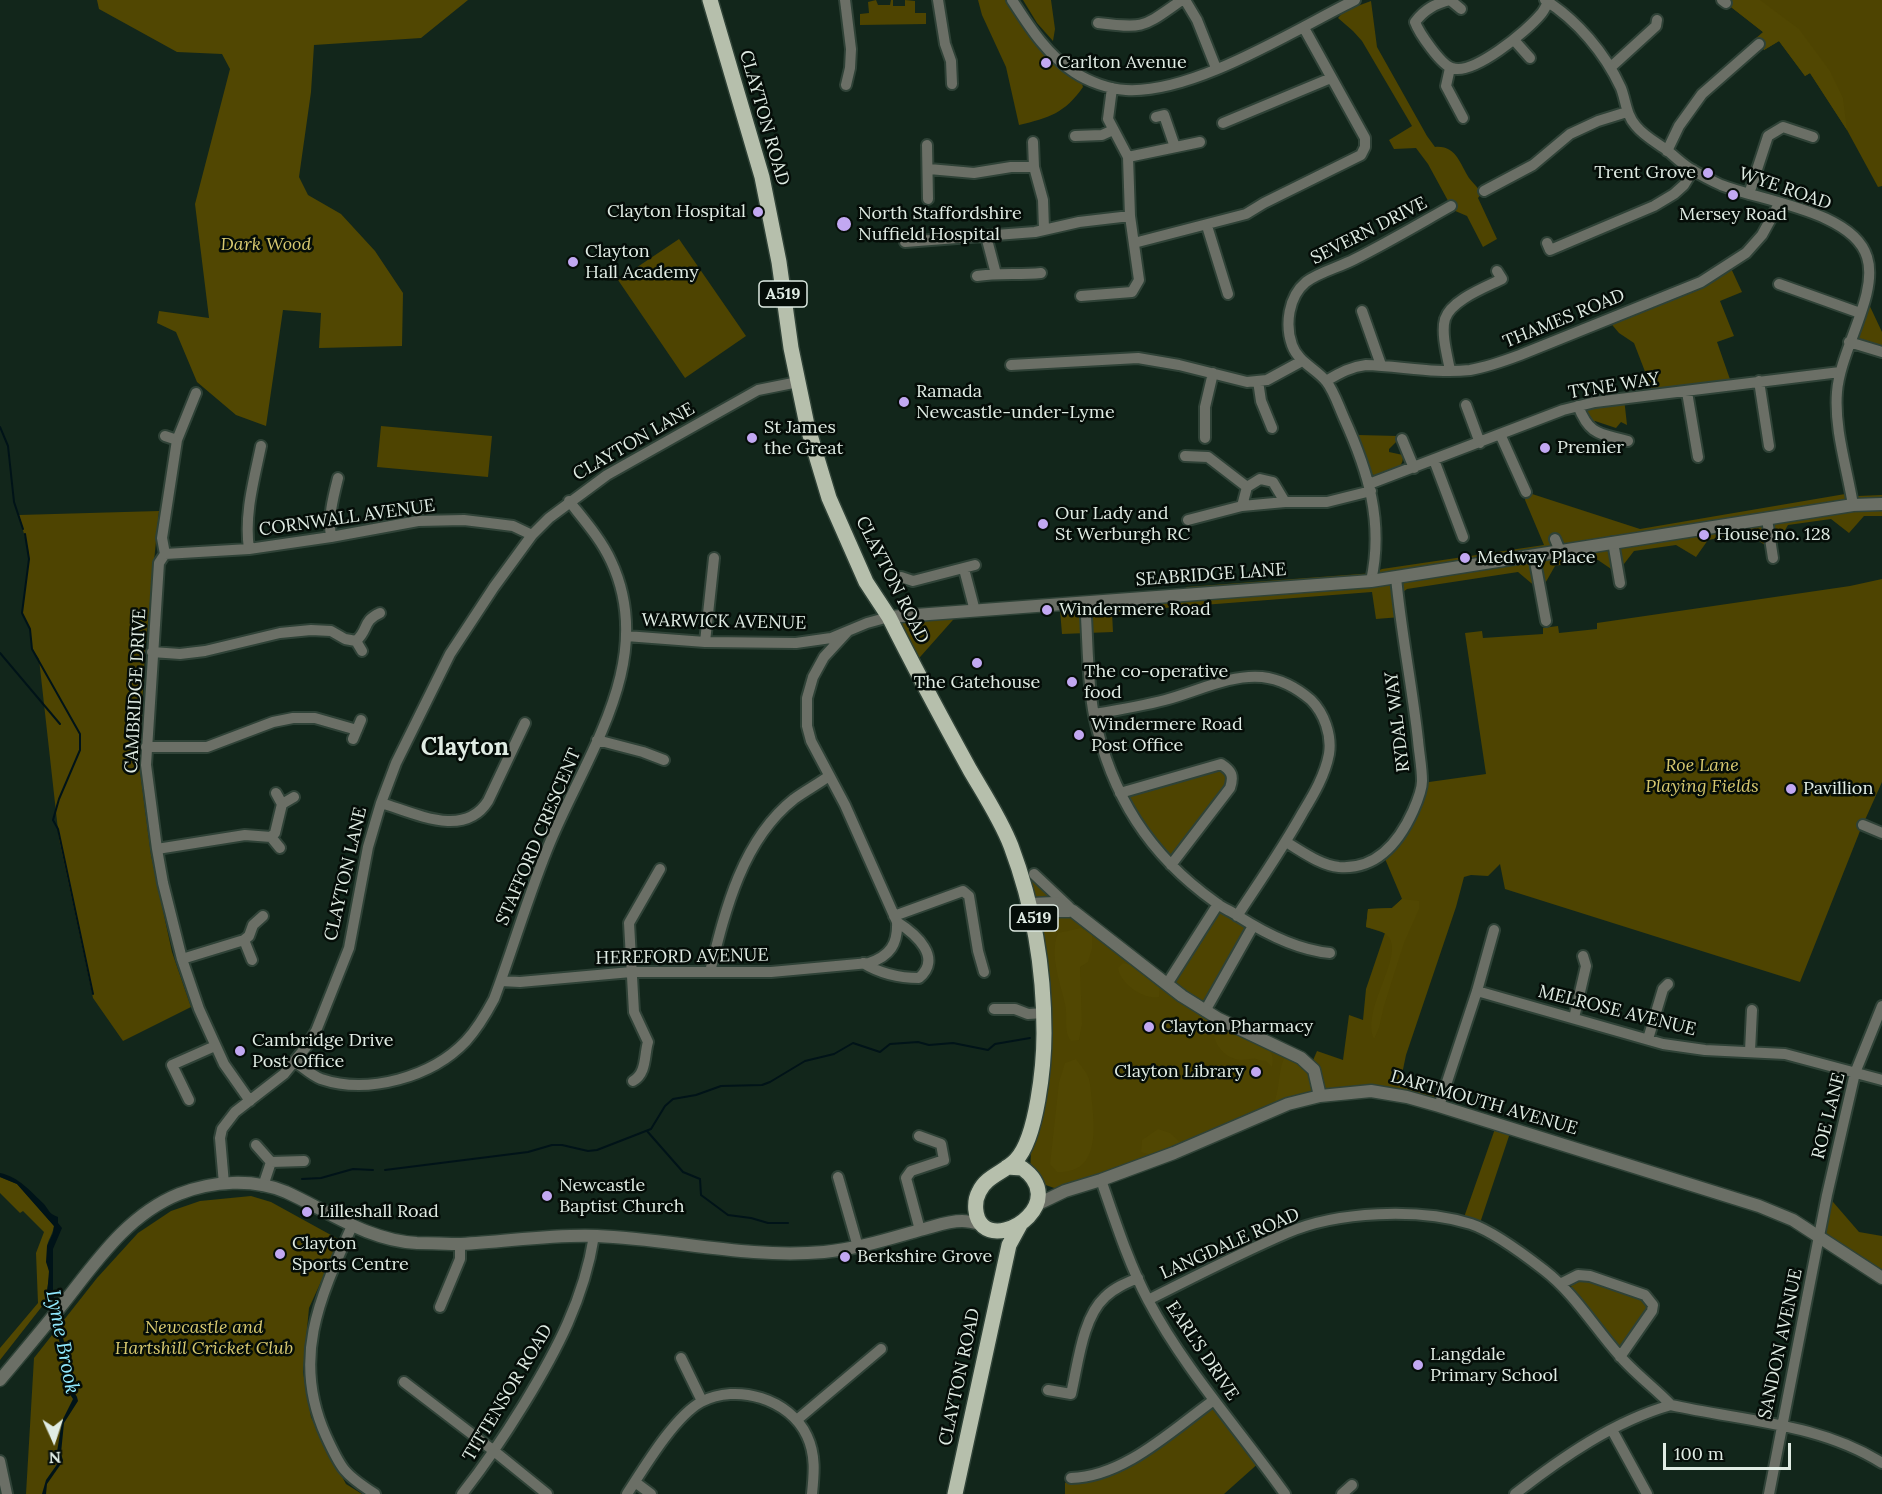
<!DOCTYPE html>
<style>
body{margin:0}
#map{position:relative;width:1882px;height:1494px;overflow:hidden;background:#12261b;font-family:Lora,serif}
canvas{display:block}
.north{position:absolute;left:24px;top:1410px;width:60px;height:60px;-webkit-text-stroke:4px #050d08;paint-order:stroke;rotate:177deg;font-size:16px;font-weight:700;line-height:24px;text-align:center;color:#e0ece4}
.north::after{content:'';display:block;margin:auto;width:21px;height:27px;background:#e0ece4;clip-path:polygon(50% 0,100% 100%,50% 72%,0 100%)}
.scale{position:absolute;left:1663px;top:1443px;width:128px;height:27px;box-sizing:border-box;border:3px solid #e0ece4;border-top:0;padding-left:8px;font-size:18px;line-height:21px;white-space:nowrap;color:#e0ece4;-webkit-text-stroke:4px #050d08;paint-order:stroke}
</style>
<div id="map">
<canvas width="1882" height="1494"></canvas>
<div class="north">N</div>
<div class="scale">100 m</div>
</div>
<script>
const ctx = document.querySelector('canvas').getContext('2d');
ctx.lineJoin = 'round';
function fillPath(path, color) {
  ctx.fillStyle = color;
  ctx.fill(path, 'evenodd');
}
function strokePath(path, color, width, dash) {
  ctx.strokeStyle = color;
  ctx.lineWidth = width;
  ctx.lineCap = dash ? 'butt' : 'round';
  ctx.setLineDash(dash || []);
  ctx.stroke(path);
}
function label(font, color, halo, rows, align = 'center') {
  ctx.font = font + ' Lora,serif';
  ctx.lineWidth = 5;
  ctx.setLineDash([]);
  ctx.textBaseline = 'middle';
  ctx.strokeStyle = halo;
  ctx.fillStyle = color;
  for (const [text, x, y, turn = 0] of rows) {
    ctx.save();
    ctx.translate(x, y);
    ctx.rotate((+turn || 0) * Math.PI / 180);
    ctx.textAlign = isNaN(turn) ? turn : align;
    if (halo) ctx.strokeText(text, 0, 0);
    ctx.fillText(text, 0, 0);
    ctx.restore();
  }
}
fillPath(new Path2D(`
 M876 0 878 5H890L891 0H893V6H905V0L915 1V13H926V24L860 25V14L869 13 868 2Z
 M978 0H1005C1030 39 1045 57 1082 84L1083 87C1065 113 1049 118 1019 125L1006 67 982 15Z
 M1023 0H1051L1055 29 1053 41 1037 23Z
 M1722 0H1882V186L1878 187 1847 130 1810 73 1805 76 1779 41 1764 50 1763 32Z
 M1371 1 1377 47 1427 136 1435 147C1456 145 1460 164 1469 178 1473 183 1478 188 1482 193L1478 198 1497 239 1483 247 1467 216 1453 210 1428 164 1416 148 1394 149 1389 140 1412 126 1362 41 1353 31 1338 18 1344 11Z
 M679 239 746 336 685 378 618 280Z
 M1729 264 1742 292 1720 301 1734 336 1717 342 1732 385 1654 395 1634 343 1619 333 1608 320Z
 M1866 298 1882 332V352L1864 347 1857 335Z
 M1624 398 1627 425 1621 422 1616 428 1595 421 1588 428 1578 406Z
 M381 426 492 436 488 477 377 467Z
 M1358 435 1398 436V440L1389 449V452L1403 455C1405 473 1376 482 1370 472 1363 462 1361 446 1358 435Z
 M1526 492 1640 529 1851 493 1858 496 1882 495V516H1864L1849 533 1831 519 1788 525 1776 546 1769 548 1748 533 1708 540 1696 557 1676 545 1634 551 1617 573 1595 558 1555 566 1543 587 1537 588 1518 572 1407 589 1398 596 1401 617 1376 619 1372 592 1112 612 1113 632 1062 634 1060 610 1188 594 1186 587 1373 573 1382 569 1544 545 1525 500Z
 M159 511 145 652 139 763 151 855 172 952 191 1007 123 1041 93 998 59 839 39 659 32 649 30 629 22 613 29 559 28 549 19 515Z
 M1882 579V782L1860 831 1800 982 1505 889 1500 864 1488 876 1471 875 1464 877 1456 907 1406 1055 1401 1079 1442 1096 1439 1106 1407 1097 1320 1096 1174 1153 1057 1189 1037 1182 1030 1174 1032 1128 1044 1050 1022 879 1034 874 1167 983 1218 904 1253 926 1205 1011 1311 1065 1317 1051 1343 1060 1349 1015 1363 1020 1366 989 1385 933 1366 927 1368 909 1392 908 1402 899 1383 854 1395 843 1422 783 1486 774 1465 633 1482 631 1483 638 1543 634V628L1558 626 1559 633 1597 629V623L1850 586Z
 M960 612 913 665 889 617Z
 M1221 764 1233 779 1171 865 1120 793Z
 M1497 1123 1511 1130 1479 1226 1462 1223Z
 M1827 1195 1859 1232 1882 1236V1279L1820 1237Z
 M251 1196 271 1202 340 1240 309 1308 303 1372 311 1417 321 1437 346 1484 362 1494H26L34 1358 97 1278 138 1233 171 1211 200 1201Z
 M1577 1280 1592 1281 1645 1300 1649 1309 1621 1351 1570 1285Z
 M1214 1400 1261 1461 1224 1494H1065V1483L1071 1478 1104 1473Z`), '#4e4401');
fillPath(new Path2D(`
 M97 0H468L421 38 314 45 311 92 299 177 308 195 341 214 375 251 403 293 402 346 319 348 321 313 283 310 266 426 236 415 197 382 176 332 157 323 159 311 209 318 195 204 230 69 222 54 177 52 99 9Z
 M1727 0H1760L1799 29 1830 71 1843 98 1847 130 1810 73 1805 76 1779 41 1764 50 1755 39 1763 32 1726 3Z
 M1402 899 1419 901V909L1404 943 1384 1006 1379 1028 1374 1039C1361 1011 1401 961 1390 939 1386 931 1374 929 1366 927L1368 909 1392 908Z
 M1081 928 1092 934V949L1088 962 1080 967 1082 1024 1079 1040 1071 1041C1063 1031 1068 1016 1065 1004 1060 982 1049 954 1058 933Z
 M1123 963 1136 966 1160 985 1159 997C1144 1000 1120 984 1118 968Z
 M1221 1023C1239 1032 1280 1041 1272 1067L1266 1061C1262 1061 1259 1060 1256 1059 1251 1058 1246 1060 1241 1060 1225 1059 1213 1044 1213 1029Z
 M1284 1058 1295 1060 1310 1073 1313 1093 1277 1104 1275 1100C1280 1085 1278 1072 1284 1058Z
 M1076 1059C1080 1065 1087 1072 1089 1079 1091 1086 1091 1095 1092 1102 1095 1131 1099 1174 1057 1172L1050 1164 1059 1082 1065 1063Z
 M1158 1129 1170 1133 1181 1143 1151 1155 1141 1152 1142 1140Z
 M0 1177 17 1184 54 1226C53 1234 47 1241 47 1248 47 1256 48 1263 49 1272 50 1282 45 1290 47 1300L0 1360V1348L38 1303 36 1253 44 1232 23 1211 20 1213 0 1193Z`), '#514702');
fillPath(new Path2D(`
 M0 1173C19 1177 30 1191 44 1204 49 1210 49 1214 58 1217V1223L62 1228 53 1249V1294L68 1359 70 1385 77 1397 78 1401 64 1423 61 1453 63 1461 47 1484 46 1494H42L46 1480 58 1463 57 1452 62 1421 73 1399 67 1390 66 1372 56 1326 47 1296 49 1271 46 1262 47 1246 53 1233 54 1226 17 1184 0 1177Z`), '#001318');
strokePath(new Path2D(`
 M0 427 8 446 14 502 23 529
 M25 534 29 559 22 613 30 629 32 649 80 734V750L59 799 53 820 58 829 93 994
 M0 653 60 724
 M647 1131 683 1172 700 1179 701 1195 728 1215 751 1218 768 1223H788
 M385 1170 528 1152 552 1145H562L588 1151 597 1150 651 1129 665 1106 673 1099 696 1095 721 1086 762 1085 770 1082 805 1061 834 1054 853 1043 880 1052 890 1044 918 1042 929 1045 953 1043 988 1050 995 1044 1030 1038
 M302 1179 321 1178 353 1169 373 1170`), '#001318', 2);
const minor = new Path2D(`
 M845 0 851 49 850 68 846 85
 M938 0 945 44 951 61 952 84
 M1012 0C1029 26 1047 55 1074 72 1089 82 1109 89 1126 90 1194 94 1294 30 1355 0
 M1185 0 1197 20 1216 68
 M1545 0C1577 20 1605 53 1621 88 1626 101 1626 115 1636 126 1644 136 1657 143 1668 151 1675 157 1681 163 1689 168 1699 174 1710 180 1721 185 1761 201 1853 211 1867 257 1879 294 1840 350 1837 392 1834 429 1847 468 1853 505
 M1722 0 1726 3
 M1461 9 1450 0C1435 4 1425 9 1415 22 1419 33 1441 65 1452 68 1473 76 1527 31 1541 14 1544 11 1546 6 1548 2
 M1098 23C1146 29 1143 27 1182 0
 M1514 40 1530 58
 M1611 67 1656 26 1657 20
 M1450 68 1446 86 1463 118
 M1156 117 1164 115 1175 147
 M1223 123 1331 78
 M1075 136 1102 135 1113 130
 M1033 142 1034 167
 M927 145 928 199
 M1667 151 1679 126 1702 94 1759 44
 M1128 157 1200 142
 M929 169 974 173 1011 167H1034L1043 200 1044 229
 M1484 191 1533 165 1570 134 1598 121 1627 112
 M1749 194 1768 136 1783 127 1813 137
 M1207 226 1228 294
 M986 236 996 274
 M905 242 1035 232 1079 222 1130 216
 M1134 243 1246 214 1264 203 1361 155 1365 147V138L1304 28
 M1547 243 1550 250 1654 206 1674 194 1684 185 1693 170
 M977 276C998 273 1019 275 1041 273
 M1779 284 1860 313
 M1081 296 1132 292 1139 280 1130 216 1128 157 1108 119 1112 88
 M1362 311 1381 365
 M1849 342 1882 352
 M1011 365 1138 358 1179 365 1247 382 1267 380 1302 361
 M1450 370C1447 355 1441 333 1445 319 1451 300 1486 287 1502 279L1497 271
 M1258 381 1261 401 1272 428
 M1326 381C1340 373 1350 367 1366 365 1400 366 1436 374 1470 370 1487 367 1504 361 1520 355L1701 282 1746 253 1762 235 1779 204
 M1759 381 1769 446
 M1687 392 1698 457
 M196 393 177 440 162 538 165 554 159 563 146 765 157 849 163 883 182 959 199 1009 224 1064 250 1101
 M1466 405 1480 443
 M1578 406C1590 436 1599 433 1628 441
 M1500 434 1526 492
 M165 436 177 440
 M1205 438V407L1213 373
 M1402 439 1414 468
 M1185 456 1208 457 1247 487
 M1434 460 1463 537
 M1369 484 1563 410 1595 402 1840 372
 M1242 506 1247 487 1260 479 1273 482 1285 502
 M1767 519 1773 558
 M1188 520 1242 506 1285 502H1327L1371 491
 M331 537C328 517 333 498 338 478
 M1555 539 1560 551
 M1613 542 1620 583
 M249 549C244 514 254 480 261 446
 M165 554 249 549 331 537 418 521 464 520 489 523 513 526 532 535
 M1534 556 1546 621
 M964 569 975 611
 M901 577 913 581 975 565
 M1371 581C1384 522 1368 471 1344 418 1339 407 1334 391 1326 381 1315 368 1298 362 1292 345 1285 325 1288 297 1306 282 1319 272 1340 267 1355 259 1387 243 1419 224 1451 206
 M1085 602C1088 638 1087 681 1094 715 1111 795 1149 855 1215 902 1222 908 1231 911 1238 916 1266 934 1297 950 1330 953
 M626 636 705 642 796 643 831 638 867 623 889 617
 M356 641C369 630 362 621 380 613
 M356 641 362 651
 M705 642 714 558
 M152 652 180 654 205 651 280 633 311 630 331 631 345 639 356 641
 M1094 714C1118 710 1142 706 1165 700 1196 692 1230 674 1262 677 1280 679 1297 688 1311 700 1324 713 1332 735 1329 754 1325 775 1314 794 1303 812 1283 848 1260 881 1237 916
 M353 739 361 720
 M597 740 643 752 664 760
 M146 747H207L273 722 293 718H315L357 730
 M1120 793 1221 764C1232 771 1234 776 1230 788L1171 865
 M381 803C415 813 464 839 488 801L525 723
 M282 804 294 797
 M1863 825 1882 833
 M271 837 275 833 282 804 276 793
 M1286 842C1303 852 1320 865 1339 867 1377 870 1399 842 1413 811 1417 802 1422 790 1422 781 1422 767 1419 753 1418 740 1412 685 1401 632 1396 577
 M157 849 245 835 271 837 280 848
 M1034 874 1069 907
 M894 916 963 891 969 896 978 951 984 972
 M244 940 252 960
 M182 959 244 940 249 936 253 925 263 916
 M863 963C881 974 899 978 919 978 943 958 916 934 897 922
 M710 972C725 911 742 840 794 799 805 791 818 784 829 776
 M501 981 520 982 631 972H771L869 963C890 956 898 944 897 922L845 805 811 741 807 726V698L813 677 824 657 847 632
 M1167 984 1218 904
 M1477 991 1663 1044 1705 1050 1785 1054 1882 1080
 M994 1009H1015L1028 1014 1044 1013
 M1205 1011 1253 926
 M1574 1018 1586 966 1583 956
 M1648 1039 1663 989 1668 984
 M1750 1051 1752 1010
 M294 1061C303 1067 311 1075 321 1079 368 1095 432 1077 466 1041 477 1029 486 1014 494 999 514 946 529 892 551 840 588 752 657 659 611 561 601 539 584 520 569 501
 M633 1081C647 1073 644 1055 648 1042L634 1012 629 923 660 869
 M189 1100 172 1065 215 1046
 M1439 1106 1477 991 1494 930
 M919 1136 941 1144 944 1160 911 1171 906 1178 920 1230
 M256 1145 271 1162
 M838 1177 858 1247
 M1101 1180C1115 1220 1128 1262 1148 1300 1185 1370 1239 1429 1285 1494
 M224 1184 220 1138 222 1129 235 1112 284 1074 306 1047 316 1031 349 948 368 847 381 803 396 763 450 654 494 587 532 535 549 518 607 475 758 390 798 382
 M263 1186 271 1162 304 1161
 M352 1226C320 1297 291 1359 326 1436 341 1469 344 1474 375 1494
 M1560 1284 1578 1275 1590 1276 1645 1295 1653 1305 1652 1311 1620 1357
 M1148 1300C1194 1277 1240 1253 1287 1233 1337 1211 1419 1208 1471 1224 1492 1231 1526 1256 1544 1270 1574 1293 1594 1327 1619 1355 1634 1373 1655 1388 1671 1405
 M440 1307 460 1259V1244
 M681 1358 702 1401
 M404 1382 494 1451 547 1494
 M1048 1390 1071 1394C1078 1365 1082 1318 1105 1297 1114 1288 1126 1283 1138 1278
 M798 1419 881 1349
 M1612 1430 1647 1494
 M0 1461 7 1494
 M1071 1478C1124 1477 1172 1430 1214 1400
 M635 1482 651 1494
 M462 1494C485 1465 505 1435 524 1404 557 1350 584 1299 594 1236
 M627 1494C644 1468 674 1417 701 1402 737 1383 790 1399 807 1436 816 1455 814 1474 812 1494
 M1342 1494 1352 1485
 M1515 1494C1561 1458 1614 1421 1671 1405 1742 1421 1819 1423 1882 1463
 M1769 1494 1827 1195 1855 1073 1882 1006`);
const tertiary = new Path2D(`
 M889 617 1371 581 1853 505 1882 504
 M1030 904 1055 903 1073 911 1182 996 1219 1019 1301 1058 1314 1070 1320 1096
 M1033 917 1056 911H1069
 M1038 1204 1065 1191 1101 1180 1174 1153 1288 1104 1320 1096 1371 1091 1407 1097 1439 1106 1759 1206 1793 1220 1882 1278
 M0 1380C21 1355 42 1330 62 1305 96 1262 127 1215 179 1194 212 1181 253 1178 286 1192 328 1211 369 1241 417 1243 432 1243 446 1244 461 1244 506 1242 551 1234 597 1236 673 1239 747 1259 824 1252 857 1249 888 1239 920 1230 933 1227 947 1221 962 1221 970 1221 976 1223 983 1225`);
const primary = new Path2D(`
 M710 0 762 177 779 262 791 348 807 425 829 498 866 582 889 617C915 669 942 719 970 770 984 794 1001 820 1011 846 1034 907 1044 968 1044 1033 1044 1064 1037 1138 1016 1160 1005 1172 986 1176 979 1192 974 1201 974 1218 983 1226 1007 1246 1067 1200 1022 1168L1007 1167
 M955 1494 1004 1268 1009 1245 1021 1223`);
strokePath(minor, '#2f4237', 14);
strokePath(tertiary, '#2f4237', 15);
strokePath(primary, '#2f4237', 18);
strokePath(minor, '#6b6f66', 10);
strokePath(tertiary, '#6b6f66', 12);
strokePath(primary, '#b6bfac', 15);
for (const [x, y, r, color] of [
 [1046,63,6,"#c2a8f2"],
 [1708,173,6,"#c2a8f2"],
 [1733,195,6,"#c2a8f2"],
 [758,212,6,"#c2a8f2"],
 [844,224,8,"#c2a8f2"],
 [573,262,6,"#c2a8f2"],
 [904,402,6,"#c2a8f2"],
 [752,438,6,"#c2a8f2"],
 [1545,448,6,"#c2a8f2"],
 [1043,524,6,"#c2a8f2"],
 [1704,535,6,"#c2a8f2"],
 [1465,558,6,"#c2a8f2"],
 [1047,610,6,"#c2a8f2"],
 [977,663,6,"#c2a8f2"],
 [1072,682,6,"#c2a8f2"],
 [1079,735,6,"#c2a8f2"],
 [1791,789,6,"#c2a8f2"],
 [1149,1027,6,"#c2a8f2"],
 [240,1051,6,"#c2a8f2"],
 [1256,1072,6,"#c2a8f2"],
 [547,1196,6,"#c2a8f2"],
 [307,1212,6,"#c2a8f2"],
 [280,1254,6,"#c2a8f2"],
 [845,1257,6,"#c2a8f2"],
 [1418,1365,6,"#c2a8f2"]
]) {
  const dot = new Path2D();
  dot.arc(x, y, r, 0, 2 * Math.PI);
  ctx.fillStyle = color;
  ctx.fill(dot);
  strokePath(dot, '#050d08', 2);
}
for (const [x, y, w] of [
 [783,294,48],
 [1034,918,48]
]) {
  const box = new Path2D();
  box.roundRect(x - w / 2, y - 13, w, 26, 4.5);
  ctx.fillStyle = '#050d08';
  ctx.fill(box);
  strokePath(box, '#e0ece4', 1.5);
}
label('bold 16px', '#e0ece4', null, [
 ["A519",783,294],
 ["A519",1034,918]
]);
label('18px', '#e0ece4', '#050d08', [
 ["Carlton Avenue",1058,63],
 ["Trent Grove",1696,173,"right"],
 ["Clayton Hospital",746,212,"right"],
 ["North Staffordshire",858,214],
 ["Nuffield Hospital",858,235],
 ["Mersey Road",1733,215,"center"],
 ["Clayton",585,252],
 ["Hall Academy",585,273],
 ["Ramada",916,392],
 ["Newcastle-under-Lyme",916,413],
 ["St James",764,428],
 ["the Great",764,449],
 ["Premier",1557,448],
 ["Our Lady and",1055,514],
 ["St Werburgh RC",1055,535],
 ["House no. 128",1716,535],
 ["Medway Place",1477,558],
 ["Windermere Road",1059,610],
 ["The co-operative",1084,672],
 ["food",1084,693],
 ["The Gatehouse",977,683,"center"],
 ["Windermere Road",1091,725],
 ["Post Office",1091,746],
 ["Pavillion",1803,789],
 ["Clayton Pharmacy",1161,1027],
 ["Cambridge Drive",252,1041],
 ["Post Office",252,1062],
 ["Clayton Library",1244,1072,"right"],
 ["Newcastle",559,1186],
 ["Baptist Church",559,1207],
 ["Lilleshall Road",319,1212],
 ["Clayton",292,1244],
 ["Sports Centre",292,1265],
 ["Berkshire Grove",857,1257],
 ["Langdale",1430,1355],
 ["Primary School",1430,1376]
], 'left');
label('18px', '#e0ece4', '#050d08', [
 ["CLAYTON ROAD",764,118,74],
 ["WYE ROAD",1785,189,19],
 ["SEVERN DRIVE",1369,231,-27],
 ["THAMES ROAD",1564,319,-22],
 ["TYNE WAY",1614,386,-9],
 ["CLAYTON LANE",634,442,-30],
 ["CORNWALL AVENUE",347,518,-8],
 ["SEABRIDGE LANE",1211,575,-4],
 ["CLAYTON ROAD",892,580,63],
 ["WARWICK AVENUE",724,622,1],
 ["CAMBRIDGE DRIVE",136,691,-87],
 ["RYDAL WAY",1398,722,-97],
 ["STAFFORD CRESCENT",539,837,-67],
 ["CLAYTON LANE",346,874,-77],
 ["HEREFORD AVENUE",682,957,-1],
 ["MELROSE AVENUE",1617,1011,14],
 ["DARTMOUTH AVENUE",1484,1103,16],
 ["ROE LANE",1829,1116,-76],
 ["LANGDALE ROAD",1230,1244,-24],
 ["SANDON AVENUE",1781,1344,-78],
 ["EARL'S DRIVE",1202,1351,56],
 ["CLAYTON ROAD",960,1377,-78],
 ["TITTENSOR ROAD",508,1393,-59]
]);
label('italic 18px', '#d8c970', '#050d08', [
 ["Dark Wood",266,245],
 ["Roe Lane",1702,766],
 ["Playing Fields",1702,787],
 ["Newcastle and",204,1328],
 ["Hartshill Cricket Club",204,1349]
]);
label('italic 20px', '#92eaff', '#050d08', [
 ["Lyme Brook",62,1342,79]
]);
label('bold 24px', '#e0ece4', '#050d08', [
 ["Clayton",465,748]
]);
</script>
